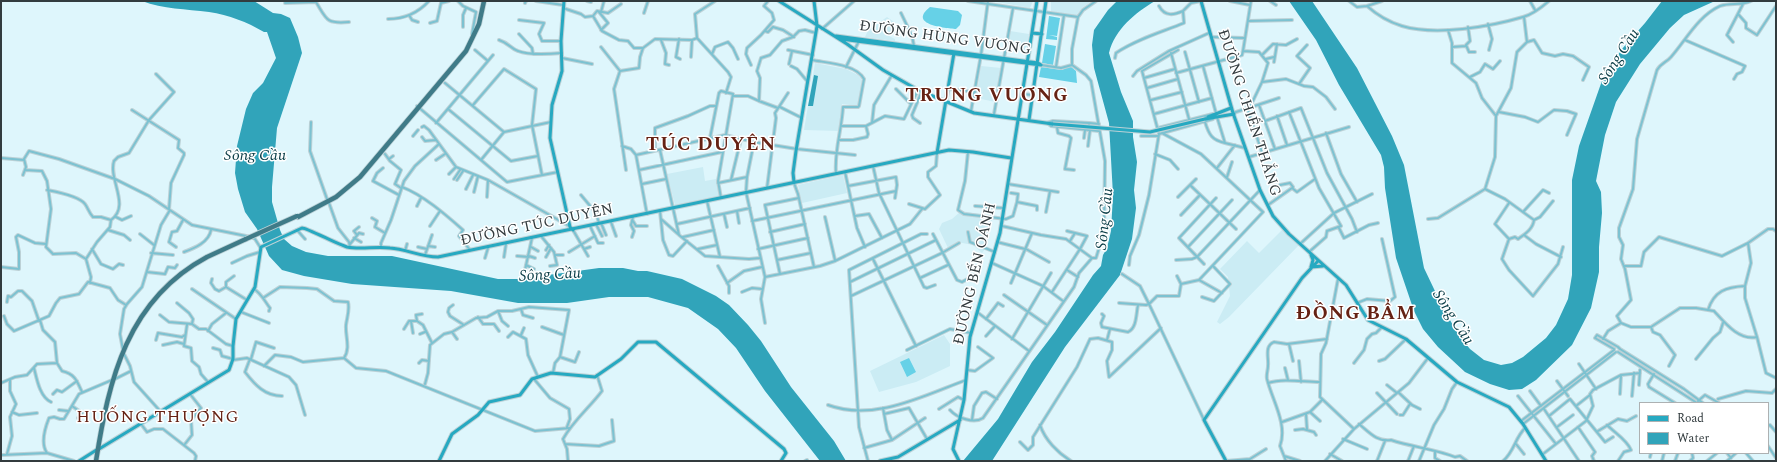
<!DOCTYPE html>
<meta charset="utf-8">
<style>
body{margin:0}
#map{position:relative;width:1777px;height:462px;overflow:hidden;background:#def6fc;font-family:Spectral,serif}
canvas{display:block}
.frame{position:absolute;inset:0;border:2px solid #323b3e;pointer-events:none}
.legend{position:absolute;left:1639px;top:402px;width:130px;height:52px;box-sizing:border-box;background:#fff;border:1px solid #adb1b2;margin:0;padding:5px 7px;list-style:none;font-size:12px;color:#323b3e}
.legend li{display:flex;align-items:center;gap:8px;height:20px}
.legend b{width:20px;border:1px solid #adb1b2}
</style>
<div id="map">
<canvas width="1777" height="462"></canvas>
<div class="frame"></div>
<ul class="legend">
<li><b style="height:5px;background:#26a9c1"></b>Road</li>
<li><b style="height:11px;background:#31a4ba"></b>Water</li>
</ul>
</div>
<script>
const ctx = document.querySelector('canvas').getContext('2d');
ctx.lineJoin = 'round';
function fillPath(path, color) {
  ctx.fillStyle = color;
  ctx.fill(path, 'evenodd');
}
function strokePath(path, color, width, dash) {
  ctx.strokeStyle = color;
  ctx.lineWidth = width;
  ctx.lineCap = dash ? 'butt' : 'round';
  ctx.setLineDash(dash || []);
  ctx.stroke(path);
}
function label(font, color, halo, rows, align = 'center') {
  ctx.font = font + ' Spectral,serif';
  ctx.lineWidth = 3;
  ctx.setLineDash([]);
  ctx.textBaseline = 'middle';
  ctx.strokeStyle = halo;
  ctx.fillStyle = color;
  for (const [text, x, y, turn = 0] of rows) {
    ctx.save();
    ctx.translate(x, y);
    ctx.rotate((+turn || 0) * Math.PI / 180);
    ctx.textAlign = isNaN(turn) ? turn : align;
    if (halo) ctx.strokeText(text, 0, 0);
    ctx.fillText(text, 0, 0);
    ctx.restore();
  }
}
fillPath(new Path2D(`
 M992 1H1033L1030 8Z
 M1051 1H1092L1082 8 1076 16 1051 11Z
 M887 17 894 22 895 33 893 35 890 34 889 36 895 39V41L865 37 871 24 874 26Z
 M1010 31 1029 34 1026 50 1008 47Z
 M815 63 846 69 858 75 862 80 859 105 857 106 842 104 840 131 804 130Z
 M981 66 1001 68 996 102 976 98Z
 M703 167 705 181 716 179 719 194 718 196 675 205 667 174Z
 M843 175 847 193 802 203 798 185Z
 M961 211 993 216 986 248 982 253 973 245 957 242 948 248 939 229 942 223 952 219Z
 M1282 230 1299 245 1229 317 1220 324 1217 322 1230 296 1228 277 1220 269 1247 241 1259 253Z
 M944 335 950 344V366L916 382 879 392 870 371Z`), '#cbecf4');
fillPath(new Path2D(`
 M930 7 958 11 962 15 960 25 956 29C946 28 907 25 930 7Z
 M1049 16 1060 18 1057 36 1049 35 1057 37V40L1046 39Z
 M1045 44 1056 46 1053 65 1042 63Z
 M1070 66 1076 71 1077 83 1039 77 1041 67 1062 70Z
 M909 358 916 372 907 377 900 362Z`), '#66d1e7');
fillPath(new Path2D(`
 M142 1H254L273 13 281 14 290 18 298 37 302 53 277 128 272 187V202L280 230 284 239 292 246 306 252 328 256H392L498 279H519L599 268H623L638 271H647L682 279 716 296 729 305 748 325 761 341 791 387 834 441 846 461H820L765 391 736 348 718 329 688 308 648 297H609L567 303H518L451 291 352 284 304 276 282 270 269 256 257 229 245 212 238 189 235 173 237 146 246 109 253 93 263 83 276 58 267 32H264C247 22 229 15 209 12 186 9 163 9 142 1Z
 M1117 1H1155C1135 13 1115 29 1109 53L1121 92 1133 121V137L1137 162 1134 190 1136 208 1132 239 1120 275 1065 347 992 461H963L998 419 1032 362 1055 332 1093 275 1101 266 1103 255 1107 248 1111 231 1113 195 1109 123 1094 68 1092 45 1094 30 1108 10Z
 M1289 1H1312L1357 68 1392 136 1404 165 1424 268 1444 310 1460 337 1470 349 1484 360 1501 365 1512 363 1523 357 1546 338 1556 325 1568 299 1572 275V180L1579 146 1604 75 1622 49 1645 23 1662 1H1715L1684 15 1670 28 1640 64 1616 102 1605 135 1596 181 1601 192 1602 213 1599 247V272L1591 308 1572 345 1536 380 1522 389 1509 390 1490 384 1465 372 1438 347 1423 329 1414 311 1396 258 1385 188 1384 167 1381 155 1339 85 1316 40Z
 M814 75 818 76 813 106H808Z`), '#31a4ba');
const street = new Path2D(`
 M458 1 463 6 476 12 472 34
 M536 1 563 5
 M587 1 591 2
 M715 1 695 14 697 38 728 72 731 77 726 93
 M968 1 1078 17 1083 10 1096 1
 M1230 1 1250 5
 M1270 1 1276 5
 M1349 1 1357 7 1367 6C1377 15 1389 22 1402 26 1436 36 1489 27 1523 17 1531 15 1542 7 1549 1
 M1530 1 1535 10
 M316 2C327 20 326 24 349 22
 M285 3 316 2
 M525 3 526 1
 M1159 6C1165 17 1174 15 1183 11
 M1367 6 1382 1
 M563 8 581 14 585 17 593 16 602 31 619 40 628 41 634 48H643L655 39 692 40 697 38
 M599 12 608 23 601 30
 M601 12 604 1
 M644 13 648 1
 M901 13 912 36 914 46
 M1738 14 1746 23V28L1757 35 1776 6
 M409 15 412 20 418 22
 M593 16 597 11 608 13 621 4
 M388 19C404 19 418 13 429 1
 M519 20 544 23 539 34 542 41H561
 M1248 21 1292 20
 M430 23 437 21 441 3 449 1
 M1488 24 1492 39 1489 50
 M463 27V15L466 8
 M1468 27 1470 41 1466 45 1469 52H1475
 M822 29 854 1
 M765 31 768 32 773 27 783 30 794 37
 M519 34 532 48 533 54
 M1211 37 1244 38
 M679 39 676 57 680 59
 M499 40C509 43 511 49 518 51 528 55 551 54 562 53
 M661 40 666 53 665 64 669 65
 M1685 40 1745 66 1742 72 1737 74 1734 79
 M1527 42 1534 40 1542 53 1555 56 1563 54 1573 56 1589 67 1583 80
 M1733 42 1727 35 1743 4
 M601 47 620 71 639 68 640 57 643 48
 M1452 47 1466 46
 M475 50 488 61
 M788 50 813 55
 M1243 51 1251 1
 M1185 52 1199 102
 M1171 53 1189 119
 M712 54 715 47 728 42 733 48 738 59
 M1262 55 1273 44 1286 45 1297 39
 M691 57 692 40
 M562 58 592 64
 M1115 58 1116 53C1137 39 1162 32 1184 23L1183 11 1191 3 1201 1
 M1266 59 1274 57
 M812 60C827 63 856 64 864 79L859 106 858 107H843C842 129 834 151 836 173
 M1274 62 1277 44
 M789 64 792 51
 M751 65 746 54 747 48 761 35 774 20 772 13 764 6 768 1
 M1072 65V49L1078 17
 M791 66 797 69 807 81
 M1203 66 1216 113
 M846 67 859 41
 M1056 67 1064 15
 M620 71 614 89 626 170
 M1176 73 1242 55 1243 51 1259 52 1268 63 1262 82 1250 107
 M1133 76 1137 71 1169 51 1209 33
 M1470 77 1480 72 1485 64 1493 69 1500 61
 M1144 78 1175 69
 M1262 82 1286 79 1304 86 1313 87 1326 97 1335 109
 M445 83 504 132 551 122
 M1299 84 1310 68 1297 56 1307 45
 M1147 88 1178 79
 M896 89 911 104
 M948 89 975 92
 M1022 94 1033 95
 M734 96H748L759 101
 M1151 100 1182 92
 M473 105 504 69 536 89 532 125 542 175
 M1259 105 1275 149
 M417 106 507 182 558 172
 M780 107 802 118
 M778 108 759 101 760 78 757 71 761 58 770 55 782 41 793 37 799 31 805 30 816 33
 M1247 108 1262 152
 M448 109 511 161 538 156
 M132 110 179 140 178 148 184 153V155L171 183 169 209
 M971 111 981 55 988 1
 M1289 112 1319 188 1341 226 1327 231 1326 237 1309 252
 M1499 112 1525 117 1538 122 1554 110 1567 111 1576 114 1567 135
 M1233 113 1279 98
 M994 114 1013 8
 M1154 114 1212 98
 M1277 116 1287 145
 M1496 116 1511 88 1517 52 1527 42 1524 17
 M1217 117 1225 143 1245 148
 M1053 121 1089 123V130L1051 126 1047 123Z
 M1265 121 1301 108 1327 173 1352 219 1357 232
 M311 122 310 151 327 199
 M1205 122C1209 135 1212 140 1225 143
 M436 123 493 55
 M872 123 874 105 892 75
 M920 123 913 118 912 115 922 91
 M1089 123 1099 124
 M842 126H866L885 116 904 119 918 90
 M422 127 424 126 429 130 456 167 488 180 569 226
 M1057 127 1058 133 1069 136 1071 138 1065 169 1074 170
 M1158 128 1213 114
 M1090 130 1099 131
 M1326 133 1341 174 1357 202
 M1159 134 1213 119
 M413 136 418 130
 M1141 136H1158
 M422 137 425 141 436 140
 M710 138 719 93 721 91 733 94 718 181 721 198
 M1084 138 1085 130
 M840 140H853L867 137 868 134 866 126
 M754 142 747 177 746 192 765 277 761 299 765 323
 M622 146 631 149 636 155
 M1088 146 1090 130
 M655 150V128L688 116 710 106H716
 M660 150 679 235 705 256 749 259 760 258
 M968 152 965 181 958 210 964 214 1006 219 1013 216 1017 202 1037 206V210
 M385 154 390 161 401 170 395 184 401 188
 M1155 154 1170 160 1178 169
 M1249 157 1349 127
 M1 158 24 160
 M389 159 393 156
 M436 160 445 154
 M481 160 504 132
 M873 166 879 193 924 287 927 288 935 285
 M383 168 377 173 373 181 399 195
 M1217 168 1235 145
 M25 170 42 171 47 181 51 209 46 247 53 254 76 253 86 259 91 277 90 283
 M639 170 722 152
 M845 172 857 228 865 247
 M449 174 456 167
 M23 175 26 167 24 159 29 151 59 159 115 179 149 196 192 225 251 237 255 239 260 247
 M1227 177 1232 162
 M454 179 460 170
 M457 180 463 171
 M731 180 741 139
 M718 183 747 177
 M794 183 798 194 814 267
 M642 184 666 179
 M1008 184 1058 192
 M1190 185 1236 229
 M1280 185 1290 183 1293 187
 M848 186 896 177 897 185 895 198
 M402 187C423 195 445 214 463 230L459 236 470 250
 M767 188 776 118 775 113 788 93
 M466 189 473 175
 M1485 189 1505 199 1534 220
 M47 190C57 192 79 196 85 204 88 208 89 213 93 217H101L111 220
 M474 192 478 176
 M1011 193 1018 194 1017 202
 M581 195 596 213 599 223
 M487 197 488 180
 M1178 197 1196 179
 M707 201 720 257
 M329 203 338 228 349 242 350 247
 M1509 203 1495 224 1509 239 1502 259 1509 270 1533 296 1558 264 1563 247
 M909 204 925 209 940 195 928 177V172L936 166 937 153
 M1268 205 1292 188 1297 192 1315 179
 M417 206 421 198
 M975 206 1003 208
 M660 211 663 240 669 255 673 256 687 241
 M737 211 739 223
 M1046 212 1050 191
 M1523 212 1543 190 1549 193
 M647 214 636 155 725 135 754 142 797 149 855 155
 M724 214 727 227
 M1181 215 1200 195
 M855 216 869 214 882 238
 M116 217 122 220 131 216
 M825 217 835 260
 M372 218 377 221 375 227 385 233
 M661 219 678 234
 M1428 219 1438 218 1485 189 1495 157 1496 116 1482 98 1476 83 1452 63V43L1448 30
 M1534 220 1540 217 1553 201
 M633 221 636 226H647
 M752 221 896 191
 M611 222 616 236
 M601 223 606 235
 M596 224 602 236
 M677 224 750 208
 M430 226 440 211
 M590 226 598 243H603
 M1002 226 1041 235 1066 239 1092 258
 M1339 228 1344 238 1369 225 1378 223
 M108 230 124 235 130 240
 M297 230 305 239
 M573 230 588 256
 M1067 231 1075 233 1070 241
 M770 232 805 224
 M968 232 970 242 995 252
 M140 234 154 245
 M933 234 957 280 962 282 975 275
 M357 235 354 231 359 227
 M1524 235 1536 244 1561 257
 M541 236 554 252 557 265 550 266
 M632 237 634 231 631 225 633 217
 M683 237 714 230
 M354 238 361 242
 M1509 239 1515 237 1518 239C1525 234 1533 229 1534 220
 M997 242 1025 249
 M1748 243 1751 263 1745 286V298L1757 337
 M350 244 359 233 363 234
 M1300 244 1334 213 1372 194
 M428 246 435 247
 M176 247 169 242 172 232 177 231 183 220
 M381 247V243L391 220 404 181 415 166 439 144
 M418 247 427 249
 M531 247 538 251
 M1188 247 1232 200
 M92 249 101 264 113 269 119 264 123 265
 M584 249 590 247
 M698 249 717 245
 M758 249 808 238
 M1026 249 1049 262
 M546 250 549 245
 M405 251 407 244
 M184 252C195 248 209 242 211 230
 M569 252 595 236
 M151 253 173 255
 M425 255 432 235
 M556 255H563
 M517 256 529 257
 M529 256 535 258
 M504 257 506 244
 M546 257 551 248
 M485 258 488 248
 M86 259 97 242 110 227 111 220C131 206 108 179 114 161L118 157 129 153 149 120 174 92 156 74
 M873 259 916 346
 M777 260 811 253
 M1176 260 1192 259 1197 257 1260 190
 M232 263 247 256 260 252
 M992 263 1043 286 1063 301
 M1204 264 1179 238 1216 198
 M526 265 534 269
 M1129 265 1130 256 1139 235 1149 195 1159 134 1142 71 1178 50
 M718 266 729 286V293
 M1624 266H1641L1644 252 1659 237 1722 256 1748 243 1768 229H1773L1776 231
 M1 267 19 269V252L16 237 18 235 35 243 46 244
 M525 270 532 238
 M1067 270 1078 277
 M147 272 165 274 168 267 175 268 177 265
 M780 274 765 205 799 198
 M1122 274 1140 286 1149 304 1157 296H1179L1181 284 1199 280 1263 212 1201 154 1162 133
 M1177 276 1181 284
 M765 277 820 266 835 261 910 224 922 209
 M920 278 948 265
 M212 279 211 283 215 289 219 291 226 287V282L234 276
 M1338 279 1326 343 1321 354 1320 397 1354 429
 M1199 280 1222 293
 M850 282 936 240
 M727 283 744 271 762 267
 M1011 283 1032 233
 M226 287 247 300
 M192 289 236 319
 M254 289C262 294 265 302 270 308L269 311
 M742 292 752 288 762 289
 M1052 292 1080 249 1087 236 1075 233
 M1004 295 1047 325
 M851 296 942 253 959 243
 M1202 297 1214 301 1230 284 1213 266
 M263 298 280 287 307 288 317 289 334 301 348 302C350 310 347 317 346 325 345 336 351 348 344 358
 M7 302 8 296 11 297 18 291H22L32 301 39 321
 M177 303 189 313 193 319 192 324
 M1119 303 1146 305 1149 304 1204 420
 M1357 303 1367 299 1390 301 1395 297 1382 239
 M453 305 449 308 448 312 450 316 464 325
 M521 309 523 315 533 318
 M1708 310C1714 291 1726 287 1745 286
 M498 311 502 321 508 326
 M241 312 269 323
 M977 312 1029 351
 M1102 314 1104 316 1101 323 1102 327 1128 332C1137 328 1136 314 1138 305
 M160 315 169 322 192 324 199 329H206L226 344 233 346
 M4 316 7 324 14 331 49 316 56 303 60 298 79 294 88 282 110 288 118 300 126 305
 M478 317 483 324H494L499 331
 M986 319 998 303 1003 306
 M40 320 43 330 55 342 57 363 62 371C75 374 77 381 82 392
 M411 321 413 333
 M417 321 416 315 422 314
 M1621 323 1617 316 1631 300 1625 269 1621 259 1623 245 1619 237V228L1633 189 1637 139 1657 70C1661 63 1667 62 1671 57 1686 40 1698 16 1720 6 1730 2 1741 6 1751 1
 M187 325 184 346 191 348 192 361 199 367 201 374 208 382
 M542 327 564 335
 M1651 327 1653 332 1660 335 1675 355 1669 366
 M404 329 409 321H417L423 325 432 343
 M208 331 212 324 226 313
 M452 332 457 339
 M420 334 425 332
 M521 335 524 328
 M986 336 995 326
 M508 337 513 332 526 339 528 355 538 377
 M1012 339 1051 273
 M1603 339 1608 331 1621 323 1631 327H1651L1680 308H1696L1714 311C1725 323 1739 341 1757 337L1766 373 1776 378
 M156 340 158 333 182 337 185 335
 M1107 340 1110 329
 M1289 344 1293 361
 M163 345 177 342 184 344
 M213 348 220 350 222 356 233 359
 M1614 349 1595 338 1597 335 1618 347 1620 349
 M1620 349 1684 389 1703 403
 M123 350 120 334 124 309 127 304 142 287 161 225 170 210
 M907 350 950 329 971 333
 M1618 352 1697 403
 M124 354 130 366 134 382 161 412
 M560 357 575 362 579 352
 M250 359 245 372C255 385 265 396 282 396
 M251 359 256 342 274 348
 M1696 359 1713 338 1720 332 1723 323
 M233 360 247 358 289 377 296 385 305 415
 M1299 361 1301 382
 M1379 361 1385 359 1406 339
 M419 363 422 360 429 361
 M1354 363 1364 350 1367 339 1372 334 1376 333 1382 327
 M1579 364 1596 389
 M264 366 275 355 291 357 303 362 344 358 356 368 386 371 535 431 570 428
 M34 368C37 380 40 397 51 402
 M1285 368 1288 380
 M967 370 975 371 993 358 978 347
 M1654 374 1648 384 1649 387 1675 403
 M115 379 131 371
 M534 379 550 398 569 409 570 419 567 427
 M1557 381 1568 396
 M1 383 15 377 27 375 37 364 57 363
 M1268 383C1284 378 1303 382 1320 382
 M425 384 428 373 430 345 444 334 452 332 476 318 487 317 498 311H512L529 307 569 310 560 357 555 363 553 373
 M1387 385 1397 393
 M1639 385 1640 370
 M1530 391 1541 406
 M1398 392 1412 405 1420 409
 M1377 393 1397 414
 M53 394 57 390 62 392 77 381
 M1620 394 1621 375
 M1518 396 1556 444
 M1632 396 1634 373
 M1718 399 1746 391 1772 393 1776 389
 M1698 401 1705 395 1719 403
 M828 405C874 422 923 396 966 380
 M72 406 82 413 78 418 80 421
 M1576 406 1590 395
 M883 408 887 430 892 440
 M939 409 958 397 964 400
 M1544 409 1579 461
 M59 410 68 411
 M950 410C957 418 974 424 983 418L1074 287 1079 273 1092 258H1096L1104 232 1105 161 1091 81 1086 75 1072 65 1061 68 1041 65
 M12 412 19 415 37 413
 M1310 412 1320 421
 M884 414 909 408 927 439
 M1306 414 1307 429
 M1400 415H1403L1410 404
 M1549 416 1570 399 1605 442 1613 437
 M972 420 974 406 982 393 986 392 997 399
 M1521 421 1614 350
 M1282 422 1310 412 1322 400
 M141 424 147 432 154 429H163L194 453 196 456 195 461
 M1359 424C1370 433 1377 442 1391 440 1412 447 1435 449 1455 457L1460 456 1467 461
 M1523 424 1616 352
 M1040 425C1045 440 1058 453 1071 461
 M1607 425C1615 433 1627 440 1631 450L1624 452 1618 461
 M1768 426 1770 425 1776 432
 M1557 427 1573 415
 M1578 427 1595 452 1592 456 1594 461
 M1295 430 1303 429 1314 432 1316 435
 M1598 431 1618 419 1627 421 1636 416
 M1343 439 1367 449
 M1020 442 1028 450 1033 445V437L1077 367 1090 339 1098 338 1112 342V350L1107 361 1109 377 1161 328
 M185 444 192 435 191 420 201 408 190 394
 M565 444 599 446 614 441 612 420
 M1516 444 1524 454
 M1768 446 1776 458
 M864 448 892 440 925 418
 M1435 452V458L1440 461
 M47 453C40 443 45 428 49 418L54 417 60 419H64L79 394 112 380
 M1727 453 1731 458
 M1746 453 1753 461
 M7 454 12 436 10 417 16 404 10 391V380
 M1330 454 1342 461
 M1543 454 1586 421 1593 406 1590 394 1593 390 1621 375 1640 373
 M1 455 47 453 74 461
 M1284 456 1300 461
 M1650 457 1651 453
 M568 461 567 449 563 439C573 421 590 407 602 391L597 375
 M805 461 807 460
 M868 461 859 427 849 270 921 234H927
 M1226 461 1250 459 1266 449
 M1286 461 1280 446C1288 424 1272 400 1267 379 1266 374 1268 371 1268 366 1269 358 1264 346 1274 342L1287 344 1327 339
 M1325 461 1354 429 1409 383 1428 358
 M1377 461 1385 441
 M1408 461 1414 446
 M1419 461 1434 425 1444 409 1452 389 1457 382
 M1503 461C1514 452 1515 438 1525 428
 M1662 461 1664 453
 M1675 461 1678 453
 M1690 461 1693 458 1692 453
 M1707 461 1717 453
 M1727 461 1736 453`);
const secondary = new Path2D(`
 M564 1 561 41 562 71 552 105 550 138 570 227 573 230
 M779 1 847 44 883 70 918 90 974 113 1053 124
 M1201 1 1233 113 1260 190 1273 216 1289 234 1346 285 1368 320 1406 339 1457 382 1509 407 1523 424 1546 461
 M1032 33 1042 34
 M836 36 1038 63 1041 65
 M841 39 1041 65
 M1208 117 1231 108
 M1205 119 1234 114
 M1029 120 1046 1
 M937 153 954 53
 M794 182 793 173 796 151 817 26 814 1
 M1311 255 1313 260 1311 267 1323 266
 M99 449 229 370 233 359V346L236 319 255 287 261 247 302 228C307 228 337 244 347 247 361 250 375 246 390 248 406 249 421 257 438 257L949 150 973 152 1011 158
 M79 461 98 449
 M439 461 452 434 478 415 489 402 520 395 532 379 551 373 595 377 621 359 638 342H656L784 449 786 453 781 461
 M880 461 898 457 960 420
 M959 461 953 449 964 400 970 337 1000 233 1037 1
 M1226 461 1204 420 1302 278 1318 261`);
const highway = new Path2D(`
 M298 217 336 197 360 177 466 51 479 24 484 1
 M96 461C109 379 127 300 207 257 220 251 233 245 246 239`);
strokePath(street, '#bcd1d6', 4);
strokePath(secondary, '#bcd1d6', 5);
strokePath(highway, '#bcd1d6', 6);
strokePath(street, '#7cc2d1', 2);
strokePath(secondary, '#26a9c1', 3);
strokePath(highway, '#3f7b88', 4.5);
const secondaryBridge = new Path2D(`
 M1053 124 1150 132 1205 119`);
const highwayBridge = new Path2D(`
 M246 239 297 216`);
strokePath(secondaryBridge, '#bcd1d6', 5, []);
strokePath(highwayBridge, '#bcd1d6', 6, []);
strokePath(secondaryBridge, '#26a9c1', 3);
strokePath(highwayBridge, '#3f7b88', 4.5);
label('15px', '#323b3e', '#fff', [
 ["ĐƯỜNG HÙNG VƯƠNG",945,39,8],
 ["ĐƯỜNG CHIẾN THẮNG",1248,113,72],
 ["ĐƯỜNG TÚC DUYÊN",537,226,-12],
 ["ĐƯỜNG BẾN OÁNH",976,274,-77]
]);
label('italic 16px', '#0e404a', '#fff', [
 ["Sông Cầu",1620,57,-57],
 ["Sông Cầu",255,157],
 ["Sông Cầu",1106,219,-84],
 ["Sông Cầu",550,276,-3],
 ["Sông Cầu",1452,318,57]
]);
ctx.letterSpacing = '1px';
label('17px', '#652214', '#fff', [
 ["HUỐNG THƯỢNG",158,419]
]);
ctx.letterSpacing = '0px';
ctx.letterSpacing = '1px';
label('bold 19px', '#652214', '#fff', [
 ["TRƯNG VƯƠNG",987,97],
 ["TÚC DUYÊN",711,146],
 ["ĐỒNG BẨM",1356,315]
]);
ctx.letterSpacing = '0px';
</script>
